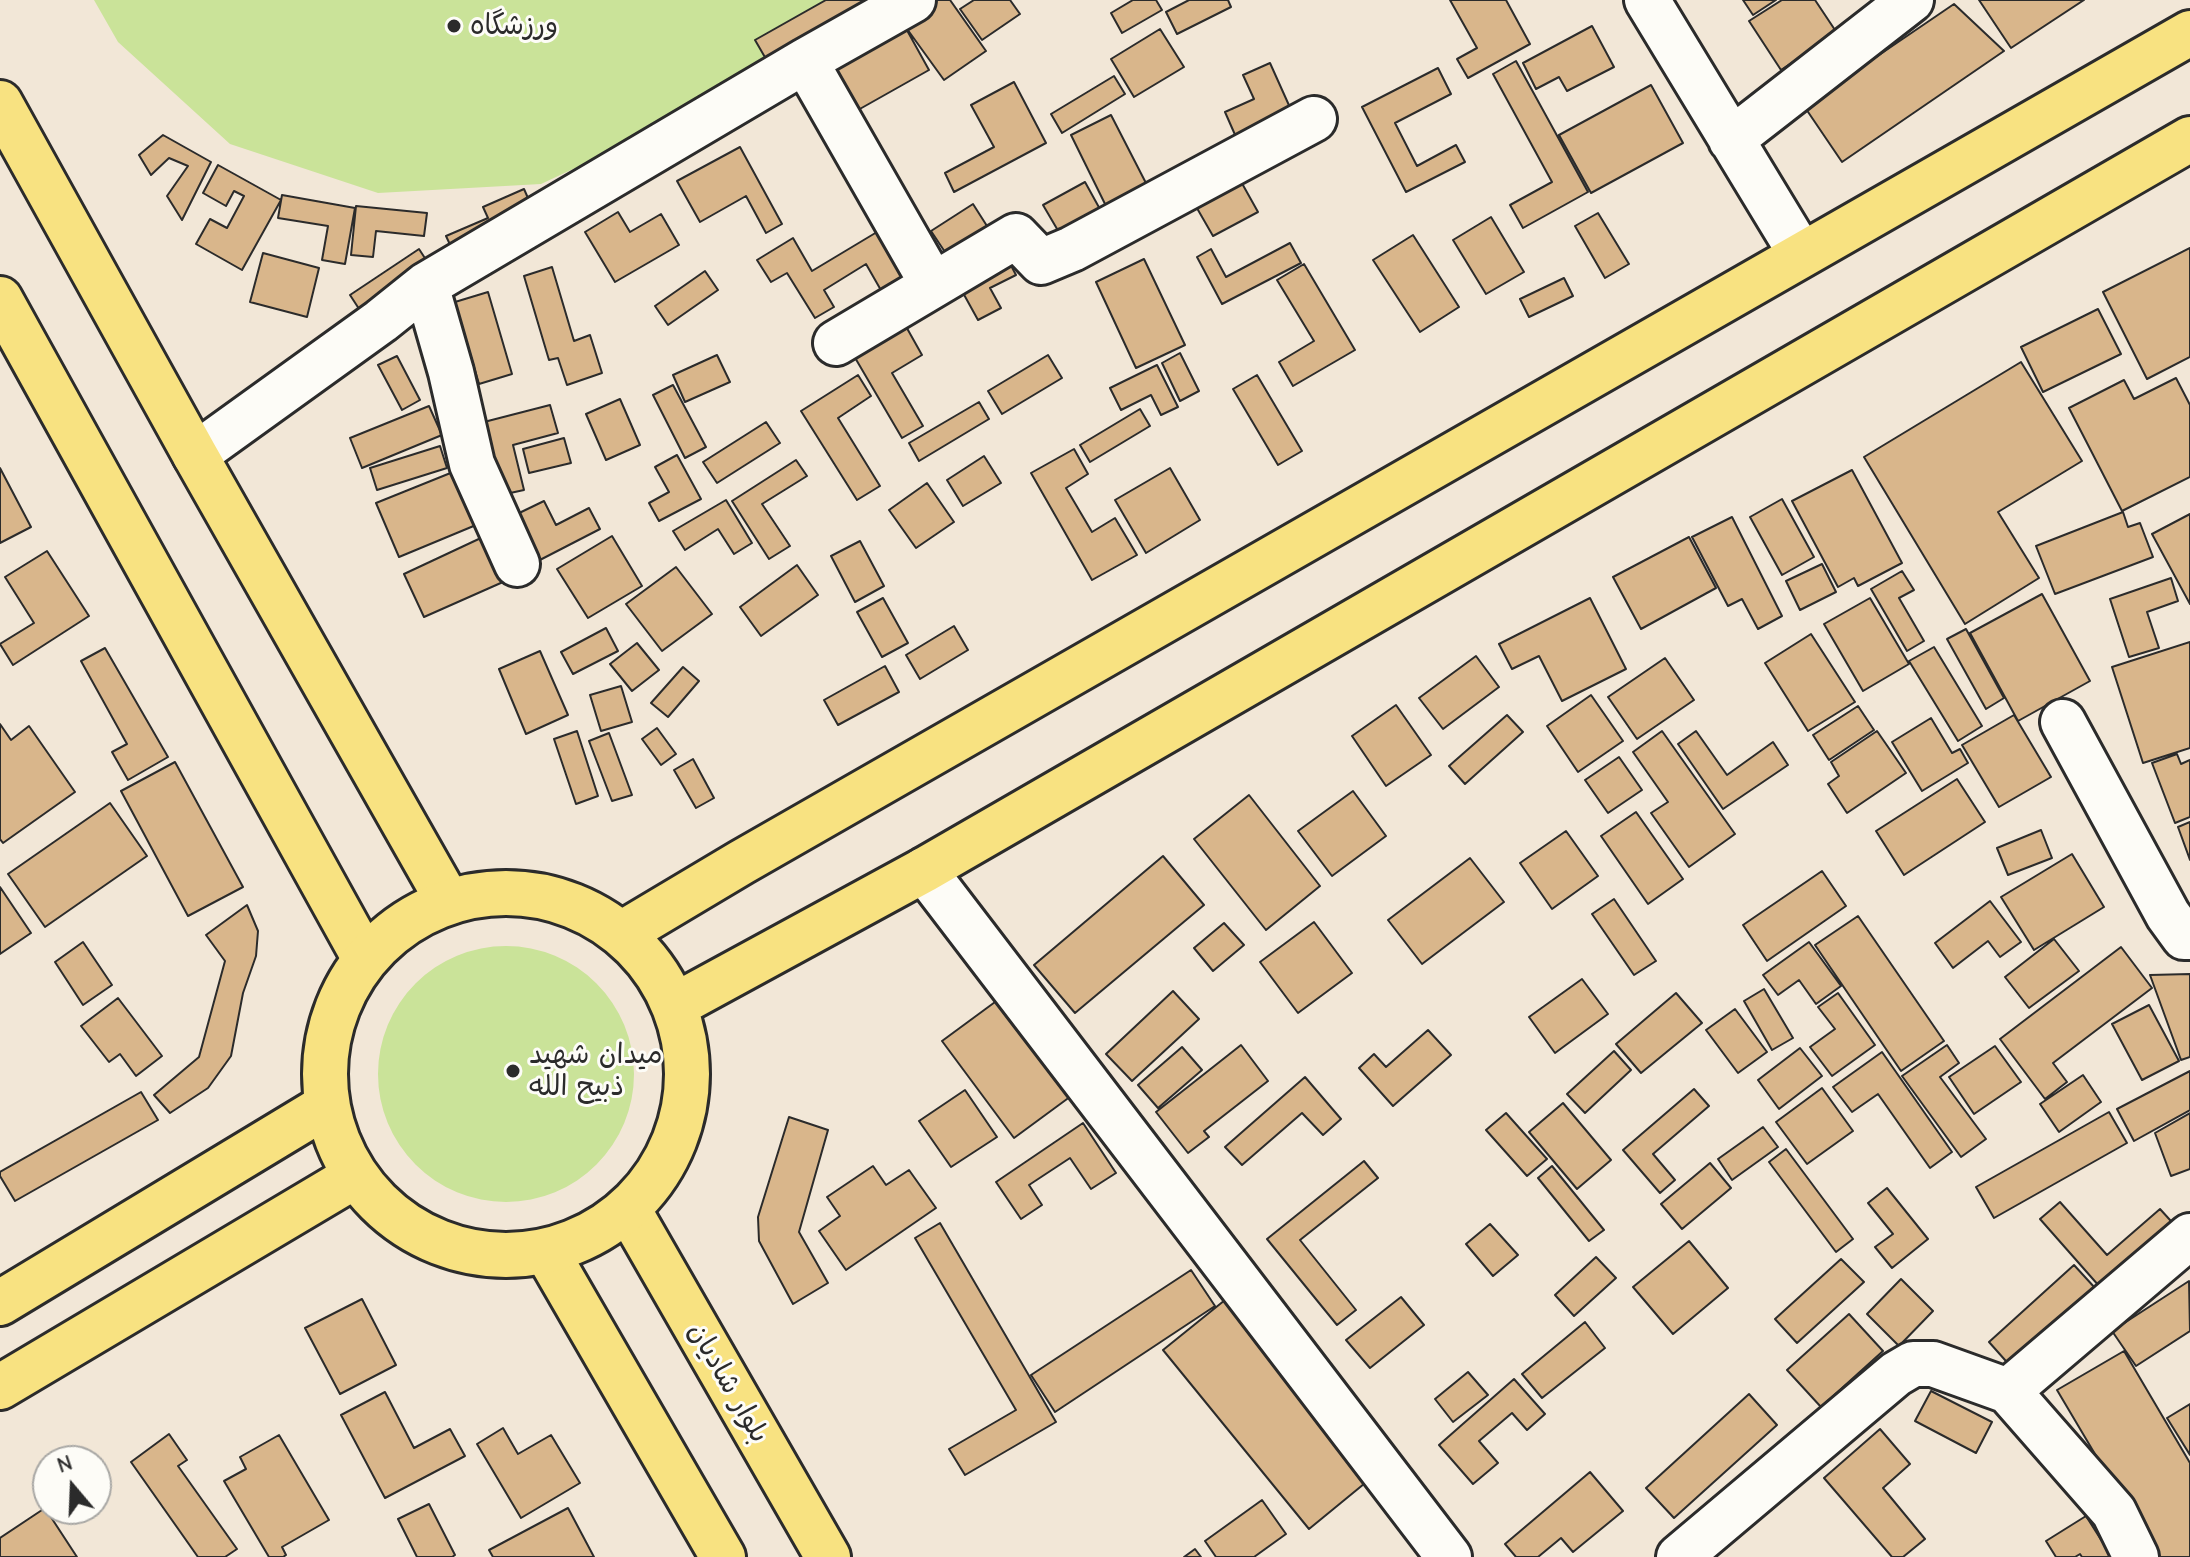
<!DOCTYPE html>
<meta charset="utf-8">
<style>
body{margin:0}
#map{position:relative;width:2190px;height:1557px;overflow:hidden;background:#f2e7d7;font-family:"Comic Neue",sans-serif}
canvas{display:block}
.north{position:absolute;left:32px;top:1445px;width:80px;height:80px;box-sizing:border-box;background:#fdfcf7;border:2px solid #a9a8a5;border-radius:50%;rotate:341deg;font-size:22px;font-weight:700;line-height:32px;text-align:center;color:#2b2b2b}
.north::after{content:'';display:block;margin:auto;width:28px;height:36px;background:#2b2b2b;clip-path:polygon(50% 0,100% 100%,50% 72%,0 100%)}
</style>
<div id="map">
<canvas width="2190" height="1557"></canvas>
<div class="north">N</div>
</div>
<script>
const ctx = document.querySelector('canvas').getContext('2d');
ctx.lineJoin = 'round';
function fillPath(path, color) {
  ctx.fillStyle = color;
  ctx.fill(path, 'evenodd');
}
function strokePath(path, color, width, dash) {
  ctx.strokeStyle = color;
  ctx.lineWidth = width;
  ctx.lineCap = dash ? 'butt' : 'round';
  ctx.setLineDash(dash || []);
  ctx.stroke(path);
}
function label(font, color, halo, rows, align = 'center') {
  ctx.font = font + ' "Comic Neue","Playpen Sans Arabic",sans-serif';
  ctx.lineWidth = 6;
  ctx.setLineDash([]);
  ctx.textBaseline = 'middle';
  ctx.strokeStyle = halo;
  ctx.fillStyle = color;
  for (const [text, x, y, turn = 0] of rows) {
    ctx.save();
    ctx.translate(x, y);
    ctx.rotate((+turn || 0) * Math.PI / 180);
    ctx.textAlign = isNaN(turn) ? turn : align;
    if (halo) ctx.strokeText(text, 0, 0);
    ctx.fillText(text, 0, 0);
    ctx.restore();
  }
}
fillPath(new Path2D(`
 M94 0H861L684 117 541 184 378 193 230 144 118 42Z
 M378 1074a128 128 0 1 1 256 0a128 128 0 1 1-256 0Z`), '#cae399');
const building = new Path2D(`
 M826 0H869L766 59 755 40Z
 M933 0H950L986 51 944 80 902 22Z
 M974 0H1010L1020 14 982 40 960 9Z
 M1133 0H1156L1162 10 1122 33 1111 13Z
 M1189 0H1228L1231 7 1177 34 1166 12Z
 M1450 0H1506L1530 44 1468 78 1457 59 1477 48Z
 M1743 0H1776L1753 15Z
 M1782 0H1815L1837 33 1781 70 1749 21Z
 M1979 0H2084L2011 48Z
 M1954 4 2004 51 1842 162 1804 106Z
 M898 14 929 70 858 110 826 53Z
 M1592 26 1614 67 1567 91 1559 77 1536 89 1523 63Z
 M1160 29 1184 67 1134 97 1111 59Z
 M1516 61 1588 192 1523 228 1510 205 1552 182 1493 74Z
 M1270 63 1292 112 1236 137 1225 112 1254 99 1243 75Z
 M1438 68 1451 94 1395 123 1417 166 1456 145 1465 162 1406 192 1362 107Z
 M1114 76 1125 94 1062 133 1051 114Z
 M1014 82 1046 143 954 192 945 173 994 147 971 105Z
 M1651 85 1683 143 1591 193 1559 135Z
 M1111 115 1148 187 1107 208 1071 135Z
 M163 135 211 162 182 220 167 196 188 166 169 158 151 175 139 155Z
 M740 147 782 224 766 233 746 196 700 222 677 181Z
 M218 165 281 200 242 270 196 244 210 219 227 228 244 196 234 191 226 206 203 193Z
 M1239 178 1258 212 1213 236 1194 203Z
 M1085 182 1101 211 1060 234 1043 205Z
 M524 189 535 214 453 251 446 236 488 218 483 207Z
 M282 195 355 208 345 264 322 260 328 226 278 218Z
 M973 204 987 226 945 252 931 231Z
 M356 206 427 213 424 236 376 231 373 257 351 255Z
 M618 212 630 232 661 214 679 245 615 282 585 232Z
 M1598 213 1629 264 1605 278 1575 226Z
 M1491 217 1524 272 1486 294 1453 240Z
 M877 232 904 278 882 292 866 264 824 290 834 307 815 318 787 273 771 282 757 260 793 238 812 271Z
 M1413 235 1459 307 1420 332 1373 260Z
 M1290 243 1301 263 1222 304 1197 257 1211 249 1226 277Z
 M2190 248V357L2147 379 2103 292Z
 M419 249 432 269 363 315 350 295Z
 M263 253 319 268 307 317 250 302Z
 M1006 256 1016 275 990 288 1001 308 978 320 957 282Z
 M1144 259 1185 345 1136 368 1096 282Z
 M1304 264 1355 350 1293 386 1279 362 1314 341 1277 280Z
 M552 267 574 341 590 335 602 373 567 385 558 358 549 360 524 276Z
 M705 271 718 290 668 325 655 306Z
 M1564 278 1573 296 1529 317 1520 299Z
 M488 292 512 374 479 384 455 302Z
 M2098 309 2121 354 2043 392 2021 347Z
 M899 314 922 355 892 373 923 426 902 438 847 344Z
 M1180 353 1199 391 1180 401 1162 363Z
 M717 355 730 382 685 402 673 375Z
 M1048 355 1062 378 1002 414 988 391Z
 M397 356 420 400 402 410 378 365Z
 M2021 362 2082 461 1998 512 2039 578 1965 624 1864 457Z
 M1157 365 1178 407 1161 415 1151 395 1121 410 1110 388Z
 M858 375 871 396 838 418 880 486 857 500 801 411Z
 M1257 375 1302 451 1278 465 1233 389Z
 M2176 378 2190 405V477L2122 511 2069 408 2124 380 2134 399Z
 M673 385 706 447 685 458 653 395Z
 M620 399 640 445 606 460 586 414Z
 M979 402 989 419 919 461 909 443Z
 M550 405 558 433 513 445 524 490 501 495 484 422Z
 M429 406 442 435 362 468 350 438Z
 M1140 409 1150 426 1090 462 1080 445Z
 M766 422 780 443 717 483 703 462Z
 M564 438 571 463 529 473 523 449Z
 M440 446 447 468 377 490 370 468Z
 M1074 449 1088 474 1066 488 1092 532 1115 518 1137 555 1092 580 1031 473Z
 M677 455 701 499 659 521 649 503 669 492 655 467Z
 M984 456 1001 483 963 506 947 480Z
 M796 460 807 476 762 504 790 546 769 559 732 501Z
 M0 468 31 527 0 543Z
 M1170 468 1200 520 1146 553 1115 500Z
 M1852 470 1902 563 1858 586 1854 578 1838 587 1792 501Z
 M453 472 476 525 399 557 376 503Z
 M927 483 954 522 916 548 889 510Z
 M1782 499 1814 557 1782 575 1750 517Z
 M726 500 752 543 734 554 718 529 685 550 673 531Z
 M544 501 556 525 589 508 600 529 536 562 513 516Z
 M2123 512 2128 527 2140 523 2153 557 2055 594 2036 546Z
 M2190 514V604L2152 534Z
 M1732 517 1782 616 1758 629 1742 599 1728 606 1692 537Z
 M612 536 642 586 588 618 557 569Z
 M483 537 503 582 424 617 404 574Z
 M1689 537 1716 588 1641 629 1613 577Z
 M860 541 884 586 855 602 831 556Z
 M47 551 89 616 13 665 0 644 34 623 5 577Z
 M1822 564 1836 592 1800 610 1786 581Z
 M797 565 818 595 761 636 740 607Z
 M676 567 712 614 662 651 626 604Z
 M1902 571 1914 590 1899 598 1924 641 1907 651 1871 589Z
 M2171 578 2178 601 2147 612 2159 648 2129 657 2110 599Z
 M2042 594 2090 681 2018 721 1970 633Z
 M883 598 908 643 882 657 857 612Z
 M1590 598 1626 669 1562 701 1539 656 1512 669 1499 644Z
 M1870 598 1909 664 1863 691 1824 624Z
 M954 626 968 650 920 679 906 655Z
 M606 628 618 651 573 674 561 652Z
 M1966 629 2004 698 1986 709 1947 639Z
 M1811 634 1855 702 1808 731 1765 663Z
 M2190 642V748L2143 763 2112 667Z
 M637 643 659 670 632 691 610 664Z
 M1934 647 1982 726 1958 741 1909 661Z
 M105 648 168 757 128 780 112 752 127 744 81 661Z
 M540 651 568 715 526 734 499 669Z
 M1476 656 1499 687 1443 729 1419 698Z
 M1665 658 1694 700 1637 739 1608 697Z
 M885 666 899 692 838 725 824 700Z
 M683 667 699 681 668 717 651 703Z
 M621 686 632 722 601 731 590 695Z
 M1591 695 1623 741 1578 772 1547 726Z
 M1396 705 1431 755 1386 786 1352 736Z
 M1858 706 1874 730 1829 760 1813 735Z
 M1507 715 1523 732 1465 784 1449 766Z
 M2014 715 2051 777 1999 807 1962 745Z
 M1931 718 1952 753 1960 749 1968 763 1922 791 1892 742Z
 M0 724 11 740 29 726 75 792 3 843 0 839Z
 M657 728 676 754 661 765 642 739Z
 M577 731 598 796 576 804 554 739Z
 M1662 731 1735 834 1689 867 1651 813 1668 802 1633 752Z
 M1696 731 1727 775 1773 742 1788 765 1723 809 1678 744Z
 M1877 731 1906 773 1847 813 1828 784 1839 776 1831 762Z
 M609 733 632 795 612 801 589 741Z
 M2177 754 2181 764 2190 760V817L2175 823 2152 763Z
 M1619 757 1642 790 1608 813 1585 780Z
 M693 759 714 798 696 808 674 770Z
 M175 762 243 887 188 916 121 791Z
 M1957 779 1985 822 1904 875 1876 831Z
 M1353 791 1386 836 1332 876 1298 831Z
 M1249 795 1320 886 1266 930 1194 839Z
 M110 803 147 856 45 927 8 874Z
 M1636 812 1683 879 1648 904 1601 836Z
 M2190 822V860L2178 827Z
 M2041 830 2052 858 2008 875 1997 848Z
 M1566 831 1598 876 1552 909 1520 863Z
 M2072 854 2104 907 2034 950 2001 897Z
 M1163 856 1204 905 1075 1013 1034 965Z
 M1470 858 1504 902 1422 964 1388 920Z
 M1822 871 1846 906 1767 961 1743 925Z
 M0 887 31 933 0 954Z
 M1614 899 1656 961 1634 975 1592 914Z
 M1990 901 2021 942 2000 957 1988 941 1953 968 1935 943Z
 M247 905 258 931 256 956 243 993 231 1056 208 1088 170 1113 154 1095 199 1057 225 961 206 935Z
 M1858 916 1944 1041 1901 1071 1815 945Z
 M1314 922 1352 973 1298 1013 1260 962Z
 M1224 923 1244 945 1213 971 1194 948Z
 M2054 939 2079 971 2029 1008 2005 977Z
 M83 942 112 985 83 1005 55 962Z
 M1809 942 1841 986 1816 1004 1799 980 1778 995 1763 975Z
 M2121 947 2152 988 2053 1063 2067 1082 2045 1099 2000 1039Z
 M2190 974V1057L2181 1060 2150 975Z
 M1582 979 1608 1014 1555 1053 1529 1017Z
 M1764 989 1793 1038 1772 1050 1744 1001Z
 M1010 991 1082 1088 1014 1138 942 1041Z
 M1173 991 1199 1019 1132 1081 1106 1054Z
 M1676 993 1702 1023 1641 1073 1616 1044Z
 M1838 993 1875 1045 1832 1076 1810 1047 1835 1029 1818 1007Z
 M118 998 162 1056 136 1076 120 1054 109 1062 81 1026Z
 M2149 1005 2179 1061 2142 1080 2112 1024Z
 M1735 1009 1767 1052 1738 1073 1706 1030Z
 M1428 1030 1451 1055 1393 1106 1359 1068 1374 1054 1386 1067Z
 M1241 1045 1268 1081 1204 1131 1209 1137 1188 1153 1156 1112Z
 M1947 1045 1959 1063 1940 1077 1986 1139 1961 1157 1902 1076Z
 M1995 1046 2021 1082 1974 1114 1949 1077Z
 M1182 1047 1202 1070 1158 1108 1138 1085Z
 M1800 1048 1822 1076 1779 1109 1758 1080Z
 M1614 1051 1631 1070 1585 1113 1567 1094Z
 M1882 1052 1952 1152 1930 1168 1878 1094 1852 1112 1833 1087Z
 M2190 1071V1110L2134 1141 2117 1109Z
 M2083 1075 2101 1102 2059 1132 2040 1104Z
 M1305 1077 1341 1119 1323 1135 1302 1113 1242 1165 1225 1147Z
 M1822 1088 1853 1131 1807 1164 1776 1122Z
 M1694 1089 1709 1106 1653 1154 1675 1180 1660 1193 1623 1150Z
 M965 1090 997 1137 951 1167 919 1121Z
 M141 1092 158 1120 15 1201 0 1176V1172Z
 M1563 1103 1611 1160 1577 1189 1529 1132Z
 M2109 1112 2127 1143 1994 1218 1976 1187Z
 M1506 1113 1547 1159 1527 1176 1486 1130Z
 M2190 1113V1169L2171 1176 2155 1133Z
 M789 1117 828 1130 799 1232 828 1283 793 1304 759 1241 758 1217Z
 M1083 1123 1116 1173 1091 1189 1070 1158 1029 1185 1042 1205 1021 1219 996 1182Z
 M1763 1127 1778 1147 1732 1180 1718 1159Z
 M1786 1149 1853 1239 1836 1252 1769 1162Z
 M1364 1161 1378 1178 1300 1240 1356 1310 1337 1325 1267 1239Z
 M1710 1163 1731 1188 1682 1229 1661 1204Z
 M873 1166 886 1185 909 1170 936 1208 846 1270 819 1231 840 1216 827 1197Z
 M1552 1166 1604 1230 1589 1241 1538 1178Z
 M1887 1188 1928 1239 1892 1268 1875 1247 1893 1234 1868 1203Z
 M2060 1202 2107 1255 2160 1209 2180 1231 2107 1295 2040 1219Z
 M940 1223 1056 1422 965 1475 949 1449 1016 1410 915 1238Z
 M1490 1224 1518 1255 1493 1276 1466 1244Z
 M1689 1241 1728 1288 1673 1334 1633 1287Z
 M1596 1257 1616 1278 1574 1316 1555 1295Z
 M1841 1259 1864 1282 1797 1343 1775 1319Z
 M2074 1265 2106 1300 2021 1378 1989 1342Z
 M1191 1270 1215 1306 1055 1412 1031 1375Z
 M1901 1279 1933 1311 1899 1346 1867 1314Z
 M2189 1281 2190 1331 2136 1366 2112 1331Z
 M1401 1297 1424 1325 1370 1368 1346 1340Z
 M362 1299 396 1365 340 1394 305 1328Z
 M1225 1300 1370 1479 1309 1529 1163 1350Z
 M1849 1314 1883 1351 1821 1407 1787 1370Z
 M1585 1322 1605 1348 1542 1398 1522 1374Z
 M2124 1351 2190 1463V1557H2156L2057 1390Z
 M1468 1372 1488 1395 1453 1422 1435 1399Z
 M1514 1379 1545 1414 1527 1430 1512 1413 1479 1441 1498 1463 1473 1484 1439 1445Z
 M1931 1391 1992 1422 1976 1453 1915 1421Z
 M385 1392 414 1448 450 1429 465 1456 385 1498 341 1415Z
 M1749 1394 1777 1425 1674 1518 1646 1488Z
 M2190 1404V1455L2167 1418Z
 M503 1428 518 1454 551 1435 580 1483 521 1518 477 1444Z
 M1880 1429 1910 1464 1883 1488 1925 1539 1903 1557H1892L1824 1478Z
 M169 1434 187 1460 178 1466 237 1549 225 1557H198L131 1462Z
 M279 1435 329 1520 282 1547 286 1555 283 1557H269L224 1481 246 1469 240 1457Z
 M1590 1472 1623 1511 1573 1552 1561 1538 1538 1557H1516L1505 1544Z
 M1262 1500 1286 1534 1254 1557H1216L1205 1541Z
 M429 1504 455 1555 452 1557H417L398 1519Z
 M45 1508 77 1557H0V1538Z
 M568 1508 594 1557H493L489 1550Z
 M2086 1516 2112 1557H2082L2080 1554 2075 1557H2056L2046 1541Z
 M1195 1549 1201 1557H1184Z`);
fillPath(building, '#d9b68b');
strokePath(building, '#2b2b2b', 2);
const minor = new Path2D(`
 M1647 0 1801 254
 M805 61 933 285
 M1731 140 1911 0
 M426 285 451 372 472 464 517 564
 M836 343 1016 236 1041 262 1072 249 1314 119
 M195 455 381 321 426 285 805 61 913 0
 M2063 722 2168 915 2184 937H2190
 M924 870 1449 1557
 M2008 1391 2190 1236
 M1679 1557 1896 1374 1913 1364H1933L2008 1391 2114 1512 2136 1557`);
const major = new Path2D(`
 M0 103 195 455 448 901
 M0 299 365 959
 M628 1209 828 1557
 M546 1251 723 1557`);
const highway = new Path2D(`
 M325 1074a181 181 0 1 1 362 0a181 181 0 1 1-362 0Z
 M623 933 742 862 2190 33
 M676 1005 924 870 2190 139
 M0 1303 326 1106
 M0 1387 355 1176`);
strokePath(minor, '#2b2b2b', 50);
strokePath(major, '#2b2b2b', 50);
strokePath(highway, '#2b2b2b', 50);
strokePath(minor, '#fdfcf7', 44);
strokePath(major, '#f8e281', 44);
strokePath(highway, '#f8e281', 44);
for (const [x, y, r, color] of [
 [454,26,8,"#2b2b2b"],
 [513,1071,8,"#2b2b2b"]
]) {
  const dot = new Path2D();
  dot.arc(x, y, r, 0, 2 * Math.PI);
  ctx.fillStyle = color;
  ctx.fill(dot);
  strokePath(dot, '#fdfcf7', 3);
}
label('28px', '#2b2b2b', '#fdfcf7', [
 ["ورزشگاه",470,26],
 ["میدان شهید",529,1055],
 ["ذبیح الله",529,1087]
], 'left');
label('28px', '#2b2b2b', '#fdfcf7', [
 ["بلوار شادیان",728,1383,60]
]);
</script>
